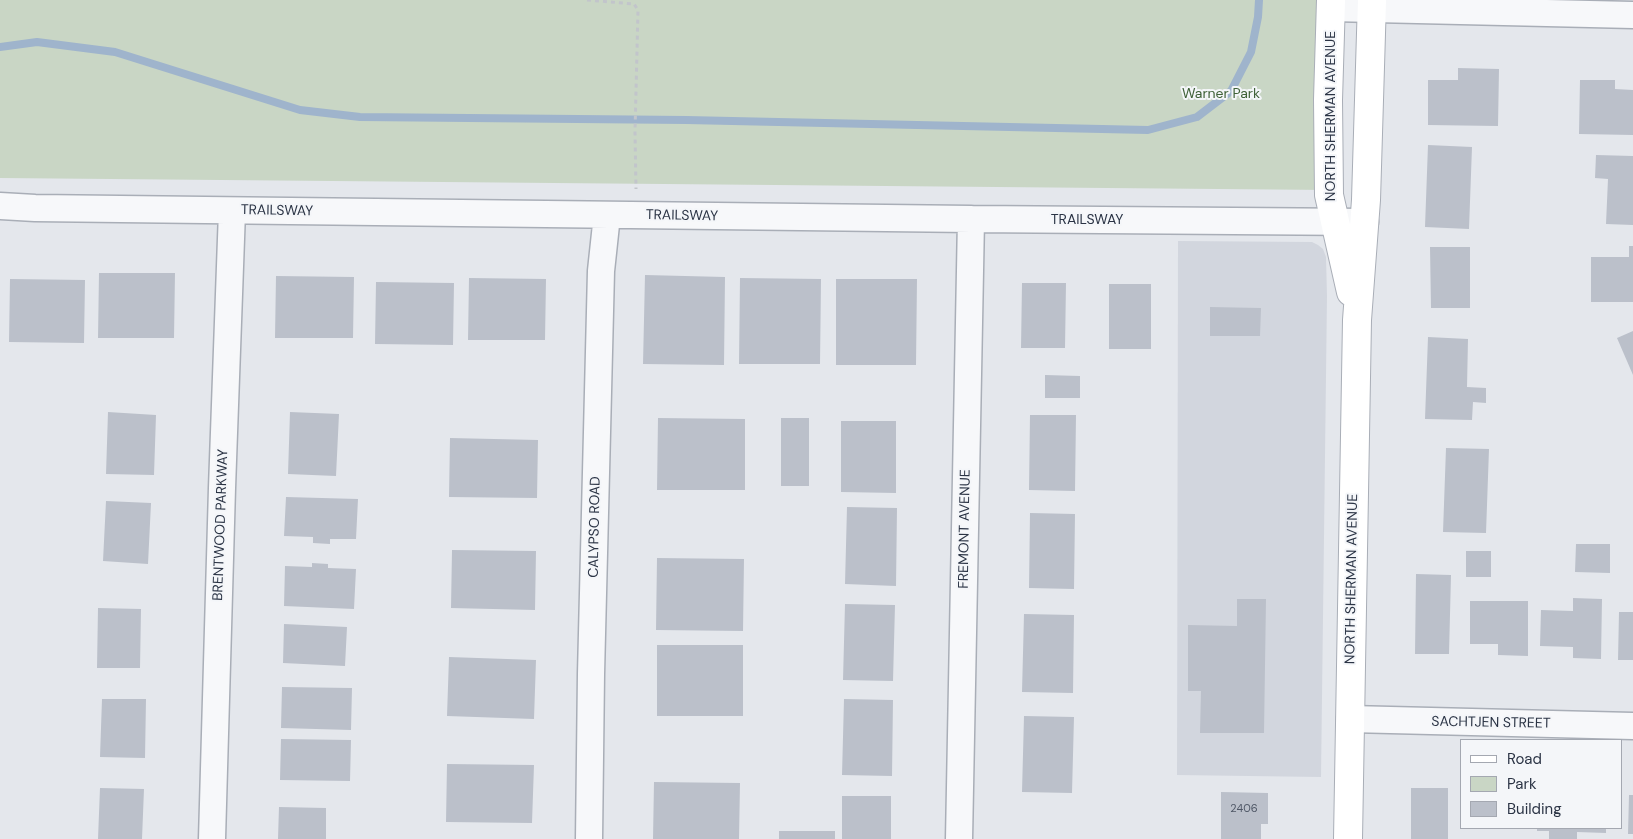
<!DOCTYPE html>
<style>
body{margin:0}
#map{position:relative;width:1633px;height:839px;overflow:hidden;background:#e4e7ec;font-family:"DM Sans",sans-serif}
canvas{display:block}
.legend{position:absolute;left:1460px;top:739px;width:162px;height:90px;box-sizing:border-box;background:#f4f6f9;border:1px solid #a4a8b1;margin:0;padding:6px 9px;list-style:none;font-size:15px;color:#2b3445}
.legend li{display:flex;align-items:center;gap:10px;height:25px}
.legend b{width:25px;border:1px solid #a4a8b1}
</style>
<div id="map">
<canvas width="1633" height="839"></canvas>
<ul class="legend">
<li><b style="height:6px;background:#fff"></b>Road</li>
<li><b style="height:14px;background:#c9d6c5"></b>Park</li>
<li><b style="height:14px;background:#bbc0ca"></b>Building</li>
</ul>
</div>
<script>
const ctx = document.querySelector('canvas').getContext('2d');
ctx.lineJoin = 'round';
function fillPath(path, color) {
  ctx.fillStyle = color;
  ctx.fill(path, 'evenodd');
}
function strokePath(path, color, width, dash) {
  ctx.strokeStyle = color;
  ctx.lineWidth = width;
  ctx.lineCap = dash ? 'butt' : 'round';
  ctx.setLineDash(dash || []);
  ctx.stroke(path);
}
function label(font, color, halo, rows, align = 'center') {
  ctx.font = font + ' "DM Sans",sans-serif';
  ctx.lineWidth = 4;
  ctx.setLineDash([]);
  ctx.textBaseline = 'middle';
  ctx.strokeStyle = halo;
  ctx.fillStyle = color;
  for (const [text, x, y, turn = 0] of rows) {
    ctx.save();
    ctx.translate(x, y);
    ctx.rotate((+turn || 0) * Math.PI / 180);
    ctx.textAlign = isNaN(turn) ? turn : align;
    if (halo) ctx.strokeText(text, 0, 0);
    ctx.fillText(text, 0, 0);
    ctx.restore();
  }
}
fillPath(new Path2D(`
 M1178 241 1312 242 1318 245 1323 249 1326 257 1327 296 1321 777 1177 775Z`), '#d2d6de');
fillPath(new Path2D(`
 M0 0H1331L1329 190 0 178Z`), '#c9d6c5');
strokePath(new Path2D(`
 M0 47 37 42 115 52 300 110 360 117 686 120 1148 130 1197 117 1231 91 1251 52 1258 17 1259 0`), '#9fb4cc', 8);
fillPath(new Path2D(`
 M1458 68 1499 69 1498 126 1428 125V80H1458Z
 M1580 80H1615V89L1633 90V135L1579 134Z
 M1428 145 1472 147 1469 229 1425 227Z
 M1596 155 1633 156V225L1606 224 1608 179 1595 178Z
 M1629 246H1633V302H1591V257H1629Z
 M1430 247H1470V308H1431Z
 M99 273H175L174 338H98Z
 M645 275 725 277 724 365 643 364Z
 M276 276 354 277 353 338H275Z
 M469 278 546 279 545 340H468Z
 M740 278 821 279 820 364H739Z
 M10 279 85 280 84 343 9 342Z
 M836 279H917L916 365H836Z
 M376 282 454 283 453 345 375 344Z
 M1022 283H1066L1065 348H1021Z
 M1109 284H1151V349H1109Z
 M1210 307 1261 308 1260 336H1210Z
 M1633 331V375L1617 338Z
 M1428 337 1468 339 1467 387 1486 388V403L1473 402 1472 420 1425 419Z
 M1045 375 1080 376V398H1045Z
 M108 412 156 415 154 475 106 474Z
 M290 412 339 414 336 476 288 474Z
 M1030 415H1076L1075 491 1029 490Z
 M658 418 745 419V490H657Z
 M781 418H809V486H781Z
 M841 421H896V493L841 492Z
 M450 438 538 440 537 498 449 497Z
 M1446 448 1489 449 1486 533 1443 532Z
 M286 497 358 499 356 539H330V544L313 543V537L284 536Z
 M106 501 151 503 148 564 103 561Z
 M847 507 897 508 896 586 845 584Z
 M1030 513 1075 514 1074 589 1029 588Z
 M1576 544H1610V573L1575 572Z
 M452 550 536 551 535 610 451 608Z
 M1466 551H1491V577H1466Z
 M657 558 744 559 743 631 656 630Z
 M312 563 328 564V568L356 569 354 609 284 606 285 566 312 567Z
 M1416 574 1451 575 1449 654H1415Z
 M1573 598 1602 599 1601 659 1573 658V647L1540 646 1541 610 1573 611Z
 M1237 599H1266L1264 733H1200L1201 691H1188V625L1237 626Z
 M1470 601H1528V656L1498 655V644H1470Z
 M845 604 895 605 893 681 843 680Z
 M98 608 141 609 140 668H97Z
 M1619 612H1633V660H1618Z
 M1024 614 1074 615 1073 693 1022 692Z
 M284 624 347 627 345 666 283 663Z
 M657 645H743V716H657Z
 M449 657 536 660 534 719 447 716Z
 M282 687 352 688 351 730 281 728Z
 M102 699H146L145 758 100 757Z
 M844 699 893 700 892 776 842 775Z
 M1024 716 1074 717 1072 793 1022 792Z
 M281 739 351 740 350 781 280 780Z
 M447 764 534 765 532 823 446 822Z
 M654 782 740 783 739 839H653Z
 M100 788 144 789 142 839H98Z
 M1411 788H1448V839H1411Z
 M1221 792 1268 793V824H1261V839H1221Z
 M1629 795H1633V834H1628Z
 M842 796H891V839H842Z
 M279 807 326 808V839H278Z
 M1537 828H1606V833L1577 832V839H1549V831H1537Z
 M779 831H835V839H779Z`), '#bbc0ca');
const street = new Path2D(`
 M1331 8 1633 15
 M0 206 35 208 971 219 1365 222
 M1350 719 1633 726
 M212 839 222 488 232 211
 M589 839 591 674 601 271 607 215
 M959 839 971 219`);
const secondary = new Path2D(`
 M1331 0 1328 100 1329 195 1351 292
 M1348 839 1357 320 1366 200 1372 0`);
strokePath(street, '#a9aeb7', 29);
strokePath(secondary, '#a9aeb7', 30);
strokePath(new Path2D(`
 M587 0 634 4 638 10 635 132 636 189`), '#c2c5cb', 3, [4, 4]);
strokePath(street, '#f7f8fa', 26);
strokePath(secondary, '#fff', 28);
label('11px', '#4f5766', null, [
 ["2406",1244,809]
]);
label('14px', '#3f6138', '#f4f6f9', [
 ["Warner Park",1221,94]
]);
label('14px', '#2b3445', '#f4f6f9', [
 ["NORTH SHERMAN AVENUE",1331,116,-90],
 ["TRAILSWAY",277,211,1],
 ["TRAILSWAY",682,216,1],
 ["TRAILSWAY",1087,220],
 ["BRENTWOOD PARKWAY",221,525,-88],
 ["CALYPSO ROAD",595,527,-89],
 ["FREMONT AVENUE",965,529,-89],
 ["NORTH SHERMAN AVENUE",1352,579,-89],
 ["SACHTJEN STREET",1491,723,1]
]);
</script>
